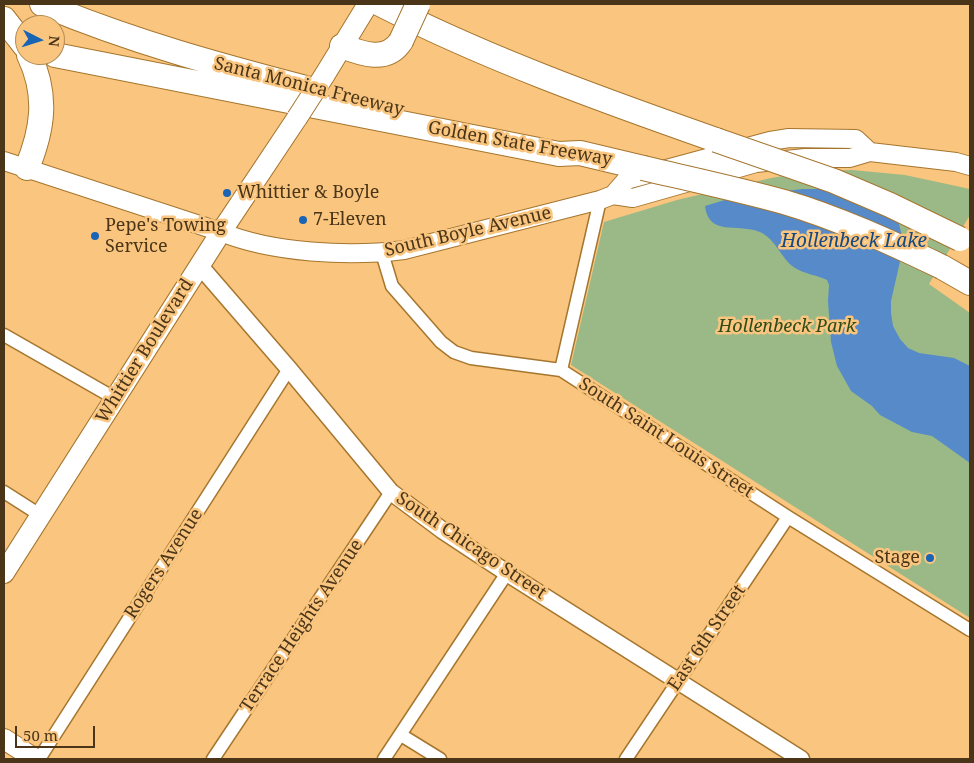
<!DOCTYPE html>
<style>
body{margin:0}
#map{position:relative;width:974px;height:763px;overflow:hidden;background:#f9c57f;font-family:"Noto Serif",serif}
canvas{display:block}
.frame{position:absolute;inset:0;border:5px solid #4a3518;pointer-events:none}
.north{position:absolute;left:15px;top:15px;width:50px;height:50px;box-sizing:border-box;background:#f9c57f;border:1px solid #b38b56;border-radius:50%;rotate:95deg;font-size:14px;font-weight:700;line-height:20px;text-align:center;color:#4a3518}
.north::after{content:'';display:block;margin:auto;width:18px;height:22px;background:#1964b4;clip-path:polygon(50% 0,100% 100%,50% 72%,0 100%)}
.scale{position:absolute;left:15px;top:726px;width:80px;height:22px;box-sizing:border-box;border:2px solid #4a3518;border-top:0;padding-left:6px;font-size:15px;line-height:18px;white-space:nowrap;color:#4a3518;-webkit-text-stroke:4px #f9c57f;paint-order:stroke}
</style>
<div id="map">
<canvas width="974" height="763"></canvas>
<div class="frame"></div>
<div class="north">N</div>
<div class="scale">50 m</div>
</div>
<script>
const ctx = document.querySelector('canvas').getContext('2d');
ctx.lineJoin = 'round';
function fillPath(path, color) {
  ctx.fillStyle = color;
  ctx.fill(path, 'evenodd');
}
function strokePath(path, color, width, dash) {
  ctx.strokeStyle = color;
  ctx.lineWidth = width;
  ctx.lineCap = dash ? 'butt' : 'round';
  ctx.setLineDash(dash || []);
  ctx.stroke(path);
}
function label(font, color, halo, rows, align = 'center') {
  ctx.font = font + ' "Noto Serif",serif';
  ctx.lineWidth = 5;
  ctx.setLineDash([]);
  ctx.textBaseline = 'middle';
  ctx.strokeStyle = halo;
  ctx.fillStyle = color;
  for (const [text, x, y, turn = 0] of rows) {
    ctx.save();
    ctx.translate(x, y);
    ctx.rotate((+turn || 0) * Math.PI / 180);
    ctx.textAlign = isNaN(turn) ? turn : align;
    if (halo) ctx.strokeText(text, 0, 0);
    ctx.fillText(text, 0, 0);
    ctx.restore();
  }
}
fillPath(new Path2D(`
 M852 170 905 175 970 189V215L929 284 970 313V618L571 365 604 222 677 200 771 178 813 171Z`), '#9ab987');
fillPath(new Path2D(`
 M803 189H846L887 207 899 224 904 244 891 301V313L893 326 900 339 908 348 919 353 954 358 970 366V463L932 436 912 432 880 415 872 406 851 391 837 366 831 342 828 301 829 285 827 280C816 275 805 274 795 268 780 258 777 240 760 232 738 223 709 237 705 206L738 196Z`), '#578ac8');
const minor = new Path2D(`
 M382 253 392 286 441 342 454 352 471 358 561 370 788 517 970 630
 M4 335 116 399
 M561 370 600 200
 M4 492 40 515
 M401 735 440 759
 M39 759 289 369
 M213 759 391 492
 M384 759 507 573
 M626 759 788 517`);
const tertiary = new Path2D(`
 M200 266 289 369 391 492 442 530 507 573 801 759`);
const secondary = new Path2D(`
 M4 161 221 232C272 253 349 257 404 250L600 200 613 195 633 198 756 163 805 158H850L870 152 956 162 970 166
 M613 195 626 180 770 141 789 138 856 139 870 152`);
const primary = new Path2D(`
 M324 76 368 4
 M4 573 221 232 297 118
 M4 739 35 759`);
const motorway = new Path2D(`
 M42 4C130 41 221 66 314 90
 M380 4C488 59 602 100 716 140
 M4 19 25 46
 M342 46C362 54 387 63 401 41
 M55 55 559 154 580 153 643 168
 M27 168C43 129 48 95 29 55
 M942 267 970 283`);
strokePath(minor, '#a6762e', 15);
strokePath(tertiary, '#a6762e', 19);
strokePath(secondary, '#a6762e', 20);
strokePath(primary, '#a6762e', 22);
strokePath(motorway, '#a6762e', 26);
strokePath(minor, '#fff', 12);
strokePath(tertiary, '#fff', 16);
strokePath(secondary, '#fff', 18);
strokePath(primary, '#fff', 20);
strokePath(motorway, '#fff', 24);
const primaryBridge = new Path2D(`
 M297 118 324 76`);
const motorwayBridge = new Path2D(`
 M401 41 418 4
 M716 140 834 181 890 205 960 239
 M643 168C690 179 737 189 784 202 838 218 890 242 942 267`);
strokePath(primaryBridge, '#a6762e', 22, []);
strokePath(motorwayBridge, '#a6762e', 26, []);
strokePath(primaryBridge, '#fff', 20);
strokePath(motorwayBridge, '#fff', 24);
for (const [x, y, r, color] of [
 [227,193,5,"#1964b4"],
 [303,220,5,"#1964b4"],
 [95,236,5,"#1964b4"],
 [930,558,5,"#1964b4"]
]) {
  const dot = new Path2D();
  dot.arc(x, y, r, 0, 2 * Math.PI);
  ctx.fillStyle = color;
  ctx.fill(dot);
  strokePath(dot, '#f9c57f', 2);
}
label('18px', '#4a3518', '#f9c57f', [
 ["Santa Monica Freeway",309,87,14],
 ["Golden State Freeway",520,144,10],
 ["South Boyle Avenue",468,232,-13],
 ["Whittier Boulevard",145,351,-58],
 ["South Saint Louis Street",666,438,33],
 ["South Chicago Street",471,546,34],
 ["Rogers Avenue",164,564,-57],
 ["Terrace Heights Avenue",302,626,-56],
 ["East 6th Street",707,638,-56]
]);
label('18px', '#4a3518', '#f9c57f', [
 ["Whittier & Boyle",237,193],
 ["7-Eleven",313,220],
 ["Pepe's Towing",105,226],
 ["Service",105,247],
 ["Stage",920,558,"right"]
], 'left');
label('italic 18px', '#2e4b19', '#f9c57f', [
 ["Hollenbeck Park",787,327]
]);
label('italic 19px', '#154983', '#f9c57f', [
 ["Hollenbeck Lake",854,242]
]);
</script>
